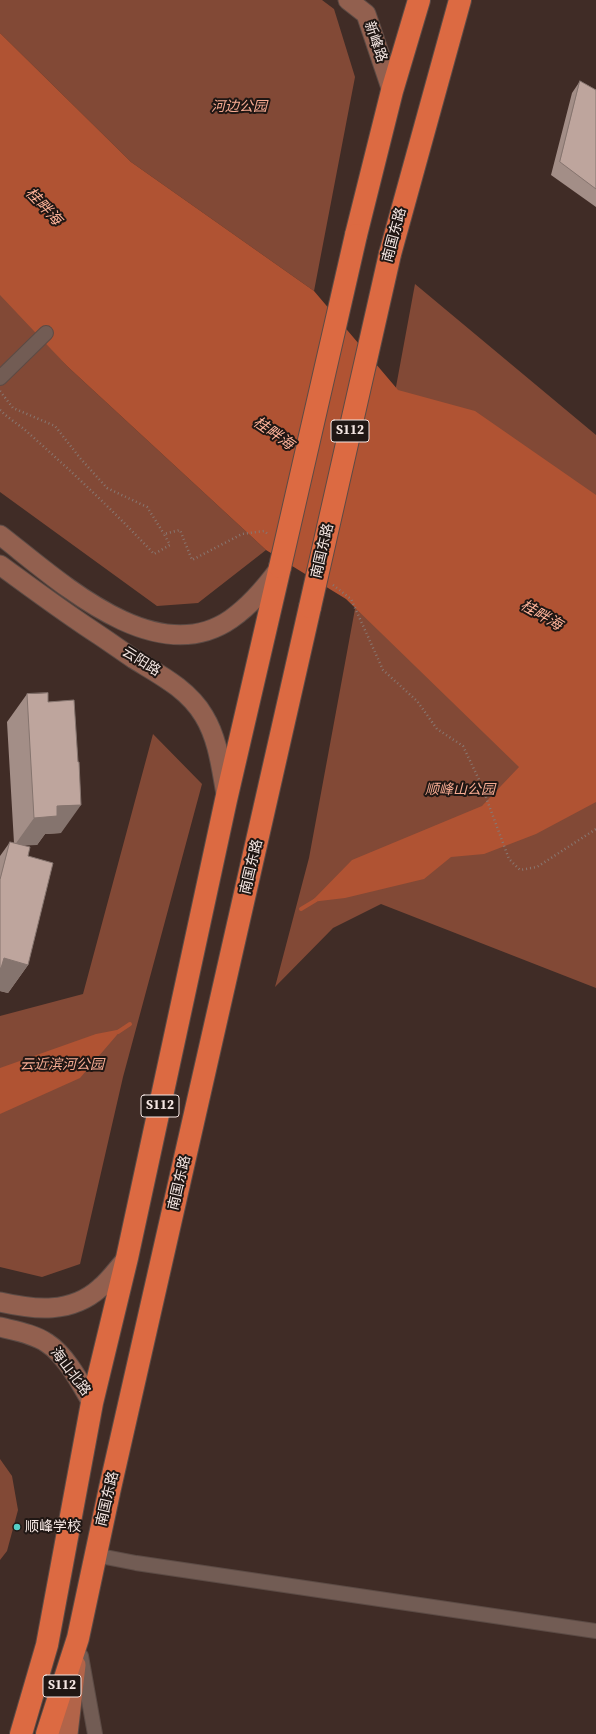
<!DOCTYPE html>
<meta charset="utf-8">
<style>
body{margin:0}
canvas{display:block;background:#402c26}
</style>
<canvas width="596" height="1734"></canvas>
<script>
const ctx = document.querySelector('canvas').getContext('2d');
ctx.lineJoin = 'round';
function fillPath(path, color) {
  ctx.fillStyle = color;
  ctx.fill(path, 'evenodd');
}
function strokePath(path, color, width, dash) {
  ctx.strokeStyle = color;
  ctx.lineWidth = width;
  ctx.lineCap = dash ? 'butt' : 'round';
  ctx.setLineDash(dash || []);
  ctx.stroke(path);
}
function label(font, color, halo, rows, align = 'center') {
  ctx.font = font + ' "Source Serif 4","Noto Sans SC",serif';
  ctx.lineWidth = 4;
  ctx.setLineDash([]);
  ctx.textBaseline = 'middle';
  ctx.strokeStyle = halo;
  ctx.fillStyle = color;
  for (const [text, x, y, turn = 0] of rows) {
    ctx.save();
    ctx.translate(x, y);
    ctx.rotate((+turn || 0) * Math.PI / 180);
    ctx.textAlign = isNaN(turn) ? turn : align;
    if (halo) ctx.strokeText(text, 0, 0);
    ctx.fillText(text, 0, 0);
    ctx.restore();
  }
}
fillPath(new Path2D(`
 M0 0H322L334 9 355 77 314 291 131 162 0 33Z
 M415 284 596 435V988L381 904 333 928 275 987 309 858Z
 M0 291 67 366 266 550 198 603 157 606 0 492Z
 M153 734 202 784 123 1077 80 1264 42 1277 0 1267V1016L83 994Z
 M0 1459 12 1476 18 1510 7 1551 0 1560Z`), '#824936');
fillPath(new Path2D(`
 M0 33 131 162 314 291 398 390 475 411 596 495V802L536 834 484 854 451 857 424 879 345 898 311 902 352 860 482 806 519 767 346 599 266 550 67 366 0 295Z
 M122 1029 80 1078 0 1114V1068L96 1034Z`), '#b05333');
strokePath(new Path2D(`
 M301 909 316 900
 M118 1032 130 1024`), '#b05333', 4);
const street = new Path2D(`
 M0 378 46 333
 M95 1555 136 1563 596 1631
 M81 1656 95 1734`);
const secondary = new Path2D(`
 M348 0 366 14 392 91
 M0 535C57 579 155 672 231 619 251 605 265 588 279 569
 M0 565C33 589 65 613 99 635 111 643 122 651 134 659 160 675 188 689 204 716 218 739 221 767 226 794
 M0 1302C35 1310 71 1314 100 1288 110 1280 118 1268 127 1258
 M0 1327C16 1331 34 1334 47 1343 66 1355 81 1384 92 1403`);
const primary = new Path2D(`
 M67 1734 75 1665`);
const highway = new Path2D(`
 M356 235 392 91 419 0
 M390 254 460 0
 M21 1734 47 1645 92 1403 127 1258 226 800 280 567
 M47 1734 78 1638 110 1488 310 607`);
strokePath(street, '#5c4b45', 16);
strokePath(secondary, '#5c4b45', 21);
strokePath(primary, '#5c4b45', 23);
strokePath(highway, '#5c4b45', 24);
strokePath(new Path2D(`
 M0 391 13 408 55 426 80 458 107 488 147 507 164 534
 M0 410C7 417 16 423 24 429 69 469 113 510 154 554L170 545 164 534 180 530 192 560 242 534 264 531 269 535
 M333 585 351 599 383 670 417 701 437 729 463 746 481 784 509 859 520 870 537 867 596 829`), '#887771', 2.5, [1, 3]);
strokePath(street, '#725c54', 14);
strokePath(secondary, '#92604f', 19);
strokePath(primary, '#b26449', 21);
strokePath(highway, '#dc6a42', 22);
const highwayBridge = new Path2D(`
 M280 567 356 235
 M310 607 390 254`);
strokePath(highwayBridge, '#5c4b45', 24, []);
strokePath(highwayBridge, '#dc6a42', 22);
fillPath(new Path2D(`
 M580 81 596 90V207L551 175 572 93Z
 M27 694 48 702 61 833 45 834 37 845H24L28 856V965L8 993 0 991V856L10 842 14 843 7 722Z`), '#a38e87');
fillPath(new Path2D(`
 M81 805 61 833 45 834 37 845 14 846 34 818 57 806Z
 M4 958 28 965 8 993 0 991V964Z`), '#85746e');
const building = new Path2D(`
 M580 81 596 90V189L560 162Z
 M48 693V702L74 700 78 762H79L81 805 57 806V816L34 818 27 694Z
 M10 842 30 847 28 856 53 863 28 965 4 958 1 968H0V880Z`);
fillPath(building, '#bea59d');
strokePath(building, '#85746e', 1);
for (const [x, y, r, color] of [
 [17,1527,4,"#55cec6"]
]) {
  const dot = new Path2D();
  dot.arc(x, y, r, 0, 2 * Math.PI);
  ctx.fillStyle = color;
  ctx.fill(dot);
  strokePath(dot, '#201714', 1.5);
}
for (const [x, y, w] of [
 [350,431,38],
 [160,1106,38],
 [62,1686,38]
]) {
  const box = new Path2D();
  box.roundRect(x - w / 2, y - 11, w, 22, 3);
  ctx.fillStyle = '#201714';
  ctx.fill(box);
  strokePath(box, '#f5e7e3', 1);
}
label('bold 13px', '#f5e7e3', null, [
 ["S112",350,431],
 ["S112",160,1106],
 ["S112",62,1686]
]);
label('14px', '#f5e7e3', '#201714', [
 ["新峰路",375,42,71],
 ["南国东路",395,235,-75],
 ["南国东路",323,551,-77],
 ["云阳路",141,662,32],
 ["南国东路",252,867,-77],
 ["南国东路",180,1183,-77],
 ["海山北路",70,1372,53],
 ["南国东路",108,1499,-77]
]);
label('italic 14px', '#f6ab92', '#201714', [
 ["河边公园",239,107],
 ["顺峰山公园",460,790],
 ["云近滨河公园",62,1065]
]);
label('14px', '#f5e7e3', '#201714', [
 ["顺峰学校",25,1527]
], 'left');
label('italic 15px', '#feb399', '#201714', [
 ["桂畔海",43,207,47],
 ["桂畔海",273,434,35],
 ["桂畔海",541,616,30]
]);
</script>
